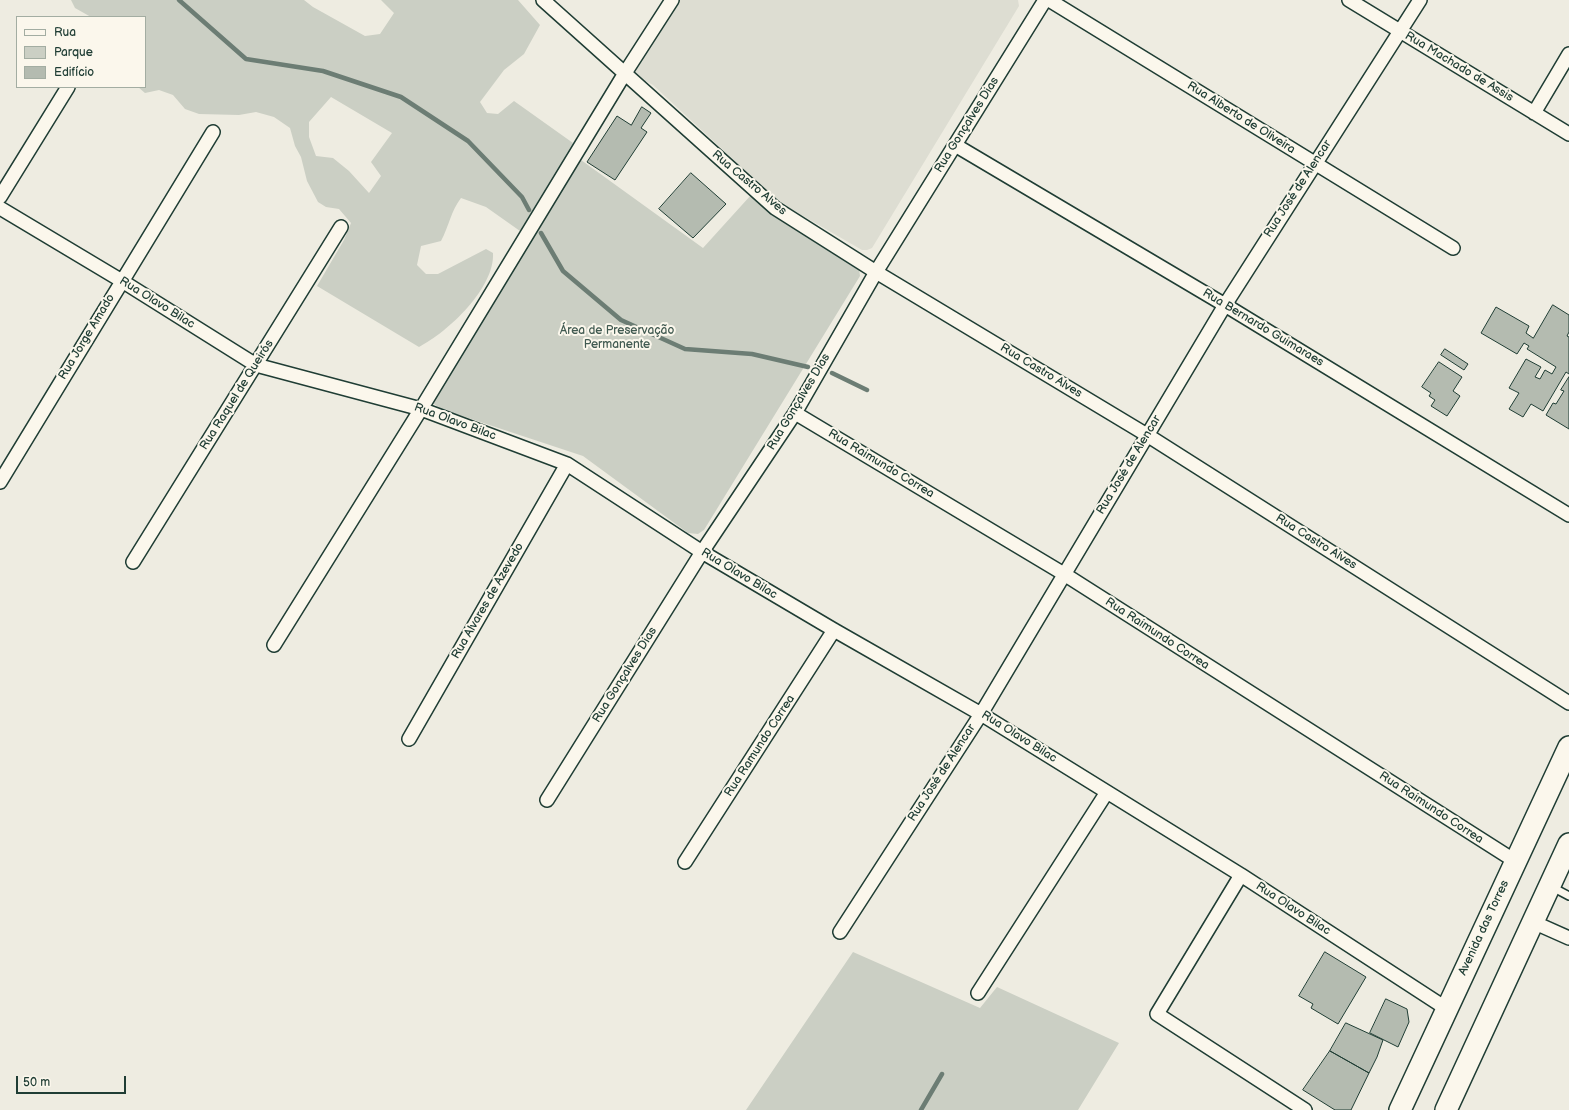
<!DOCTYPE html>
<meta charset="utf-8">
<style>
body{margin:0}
#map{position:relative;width:1569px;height:1110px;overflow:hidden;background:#eeece1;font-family:"Balsamiq Sans",sans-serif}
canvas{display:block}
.legend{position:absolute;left:16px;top:16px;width:130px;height:72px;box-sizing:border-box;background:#fbf7ec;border:1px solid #a3ada2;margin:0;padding:5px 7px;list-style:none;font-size:12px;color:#1f3d34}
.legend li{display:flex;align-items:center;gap:8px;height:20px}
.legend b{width:20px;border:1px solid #a3ada2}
.scale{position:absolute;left:16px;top:1076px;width:110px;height:18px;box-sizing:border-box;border:2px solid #1f3d34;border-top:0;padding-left:5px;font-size:12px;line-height:14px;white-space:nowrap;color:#1f3d34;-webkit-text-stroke:3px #fbf7ec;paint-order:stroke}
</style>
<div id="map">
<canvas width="1569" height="1110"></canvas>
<ul class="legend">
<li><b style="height:5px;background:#fbf7ec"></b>Rua</li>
<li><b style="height:11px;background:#cbcfc4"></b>Parque</li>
<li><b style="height:11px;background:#b4bbb0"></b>Edifício</li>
</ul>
<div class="scale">50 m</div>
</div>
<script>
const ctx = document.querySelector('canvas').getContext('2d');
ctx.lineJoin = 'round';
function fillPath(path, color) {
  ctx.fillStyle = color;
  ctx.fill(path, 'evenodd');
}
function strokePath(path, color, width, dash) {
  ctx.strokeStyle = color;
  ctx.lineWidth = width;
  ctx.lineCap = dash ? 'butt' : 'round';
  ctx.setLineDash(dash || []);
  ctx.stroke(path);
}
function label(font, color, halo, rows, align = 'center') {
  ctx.font = font + ' "Balsamiq Sans",sans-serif';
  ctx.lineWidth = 4;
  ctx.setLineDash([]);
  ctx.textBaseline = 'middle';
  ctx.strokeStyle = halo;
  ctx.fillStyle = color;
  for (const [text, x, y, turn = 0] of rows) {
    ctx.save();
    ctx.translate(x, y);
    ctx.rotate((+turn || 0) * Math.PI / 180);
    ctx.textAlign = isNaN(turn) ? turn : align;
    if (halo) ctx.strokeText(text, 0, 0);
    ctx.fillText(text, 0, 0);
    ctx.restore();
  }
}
fillPath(new Path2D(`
 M679 0H1018L1019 6 872 248 867 250H862L779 202 653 85 636 76 635 72 639 64Z`), '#ddddd2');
fillPath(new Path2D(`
 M71 0H304L313 7 365 36 380 34 394 13 381 0H518L540 25 524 54 504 70 480 102 487 113 498 114 514 101 573 143 520 231 486 207 461 198C451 211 449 226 441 241L421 246 417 265 426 274H438L486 249 493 253C495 288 448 332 419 347L317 286 344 240 351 223 339 209 326 207 318 202 307 181 301 157 295 146 290 128 274 117 256 112 239 115 199 114 185 109 173 95 159 90 145 93 138 87H145V17H91L75 8ZM331 97 392 133 371 162 381 176 369 193 349 171 333 158 316 156 309 137V122Z
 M581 160 703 248 751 195 777 218 852 262 859 269 860 276 704 530 698 534 688 533 583 456 441 409 434 404V398Z
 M853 952 980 1008 997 987 1119 1043 1078 1110H746Z`), '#cbcfc4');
strokePath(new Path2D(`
 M179 0 246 59 323 71 401 97 468 141 522 197 529 210
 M541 233 563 271 621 320 685 349 752 354 808 367
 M832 373 867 390
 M921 1110 942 1074`), '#6c7d74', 4.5);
const building = new Path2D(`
 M642 107 651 113 641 128 647 132 615 180 587 162 617 116 631 125Z
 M691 173 726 204 693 238 659 209Z
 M1553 305 1569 315V332L1567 336 1569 337V374L1566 372 1543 411 1531 404 1523 417 1509 409 1519 393 1509 388 1526 359 1541 367 1535 377 1540 379 1545 370 1552 374 1556 367 1527 349 1529 346 1524 343 1517 354 1481 333 1496 307 1529 326 1526 333 1533 338Z
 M1445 349 1468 364 1464 370 1441 355Z
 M1439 362 1462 377 1453 391 1460 396 1447 416 1431 406 1435 400 1429 396 1431 393 1422 387Z
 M1569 377V429L1546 415 1553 403 1556 404 1564 391 1561 390Z
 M1325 952 1366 977 1338 1024 1311 1008 1313 1004 1299 996Z
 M1386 999 1407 1009 1409 1022 1398 1047 1370 1033Z
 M1346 1023 1383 1040 1377 1057 1369 1073 1330 1051Z
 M1330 1051 1369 1073 1351 1110H1335L1303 1090Z`);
fillPath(building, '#b4bbb0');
strokePath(building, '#1f3d34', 1);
const lane = new Path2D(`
 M1552 887 1569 896`);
const street = new Path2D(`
 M543 0 775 208 876 272 1147 435 1569 703
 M1049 0 1453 248
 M1349 0 1569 134
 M1534 113 1569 54
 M955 145 1225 305 1569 515
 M0 197 68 87
 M0 208 122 281 256 365 421 409 567 464 702 552 834 630 981 714 1241 875 1447 1009
 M795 413 1064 574 1515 861
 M0 482 213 132
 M133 562 341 227
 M274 645 421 409 625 73 672 0
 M409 739 567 464
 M547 800 702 552 795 413 876 272 1045 0
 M685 862 834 630
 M1241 875 1157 1014 1305 1110
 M1533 922 1569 938
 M840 932 981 714 1225 305 1420 0
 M978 993 1107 792`);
const primary = new Path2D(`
 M1400 1110 1569 747
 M1446 1110 1569 844`);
strokePath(lane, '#1f3d34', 10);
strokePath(street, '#1f3d34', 16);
strokePath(primary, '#1f3d34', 24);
strokePath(lane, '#fbf7ec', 7);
strokePath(street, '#fbf7ec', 13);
strokePath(primary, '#fbf7ec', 21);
label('12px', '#1f3d34', '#fbf7ec', [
 ["Rua Machado de Assis",1459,67,31],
 ["Rua Alberto de Oliveira",1241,118,32],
 ["Rua Gonçalves Dias",967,125,-58],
 ["Rua Castro Alves",749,183,40],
 ["Rua José de Alencar",1298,189,-57],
 ["Rua Olavo Bilac",157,303,32],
 ["Rua Bernardo Guimaraes",1263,328,31],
 ["Rua Jorge Amado",87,337,-59],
 ["Rua Castro Alves",1041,371,31],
 ["Rua Raquel de Queirós",237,395,-58],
 ["Rua Gonçalves Dias",799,402,-59],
 ["Rua Olavo Bilac",455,422,20],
 ["Rua Raimundo Correa",881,464,31],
 ["Rua José de Alencar",1129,465,-59],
 ["Rua Castro Alves",1316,542,32],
 ["Rua Olavo Bilac",739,574,31],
 ["Rua Alvares de Azevedo",488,601,-60],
 ["Rua Raimundo Correa",1157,634,33],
 ["Rua Gonçalves Dias",625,675,-58],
 ["Rua Olavo Bilac",1019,737,32],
 ["Rua Ramundo Correa",760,746,-57],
 ["Rua José de Alencar",942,773,-57],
 ["Rua Raimundo Correa",1431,808,33],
 ["Rua Olavo Bilac",1293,909,33],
 ["Avenida das Torres",1484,928,-65]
]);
label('12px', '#415a51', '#fbf7ec', [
 ["Área de Preservação",617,331],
 ["Permanente",617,345]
]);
</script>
